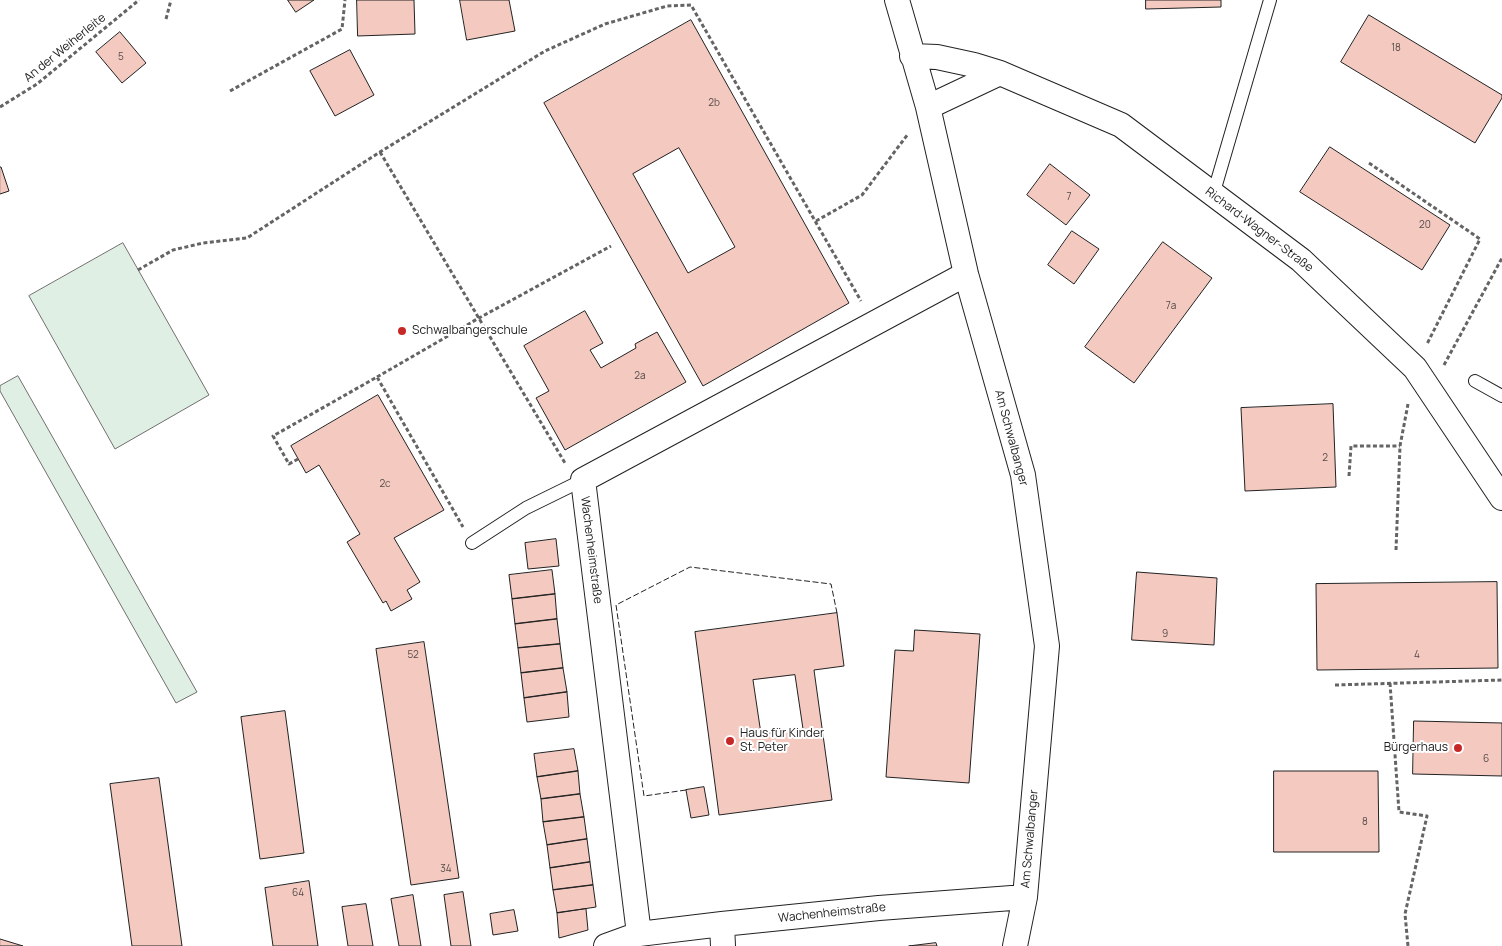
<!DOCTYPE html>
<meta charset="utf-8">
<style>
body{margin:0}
canvas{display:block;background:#fff}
</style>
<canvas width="1502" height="946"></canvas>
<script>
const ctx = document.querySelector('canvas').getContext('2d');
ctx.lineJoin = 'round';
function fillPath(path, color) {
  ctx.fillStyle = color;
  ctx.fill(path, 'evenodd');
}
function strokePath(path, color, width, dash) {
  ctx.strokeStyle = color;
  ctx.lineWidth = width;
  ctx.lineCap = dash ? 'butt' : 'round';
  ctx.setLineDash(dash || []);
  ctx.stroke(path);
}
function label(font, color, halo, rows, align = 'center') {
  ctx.font = font + ' Manrope,sans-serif';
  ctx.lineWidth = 4;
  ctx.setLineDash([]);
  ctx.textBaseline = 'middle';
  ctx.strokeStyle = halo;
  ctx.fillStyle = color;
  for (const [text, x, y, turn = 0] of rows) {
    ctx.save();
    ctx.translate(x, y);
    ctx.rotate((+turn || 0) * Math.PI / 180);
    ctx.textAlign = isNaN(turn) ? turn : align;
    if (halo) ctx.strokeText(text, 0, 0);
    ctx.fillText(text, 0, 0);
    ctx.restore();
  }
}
const green = new Path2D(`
 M123 243 209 395 115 449 29 296Z
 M18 376 197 692 176 703 0 391V386Z`);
fillPath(green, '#e0efe3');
strokePath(green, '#6f6f6f', 1);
const building = new Path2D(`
 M288 0H314L296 12Z
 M357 0H414L415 34 358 36Z
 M460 0H509L515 31 467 40Z
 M1146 0H1221V7L1146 9Z
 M1369 15 1502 95V98L1475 143 1341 62Z
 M691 20 849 303 703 386 544 103ZM679 148 735 247 688 273 633 174Z
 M120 32 146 63 122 83 96 52Z
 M350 50 374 95 335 116 310 71Z
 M1330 147 1450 225 1422 270 1300 192Z
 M1050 164 1090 195 1066 225 1027 195Z
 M0 167H1L9 191 0 194Z
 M1072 231 1099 249 1074 284 1048 265Z
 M1163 242 1212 278 1134 383 1085 347Z
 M585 311 603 343 590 350 601 368 636 348 635 344 657 332 686 382 565 450 536 398 549 391 524 346Z
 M378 395 444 510 394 538 420 582 407 590 412 599 391 611 386 601 383 603 347 542 360 534 319 465 306 473 291 446Z
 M1333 404 1336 487 1245 491 1241 408Z
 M556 539 559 566 528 569 525 543Z
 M552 570 555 594 512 599 509 575Z
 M1137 572 1217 578 1214 645 1132 640Z
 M1497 582 1498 668 1317 670 1316 584Z
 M555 594 557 619 515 624 512 599Z
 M837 613 844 666 814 670 832 800 719 815 695 632ZM795 675 803 729 761 734 753 680Z
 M557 619 560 644 518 648 515 624Z
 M915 630 980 634 969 783 886 777 895 650 913 651Z
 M424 642 459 878 411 885 376 649Z
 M560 644 563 668 521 673 518 648Z
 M563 668 567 692 524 698 521 673Z
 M567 692 569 717 527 722 524 698Z
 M285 711 304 853 260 859 241 717Z
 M1414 721 1502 723V776L1413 774Z
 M574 749 578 771 537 777 534 754Z
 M578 771 580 794 541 799 537 777Z
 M1274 771H1378L1379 852H1274Z
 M159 778 182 946H132L110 784Z
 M704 787 709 815 691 818 686 790Z
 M580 794 584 817 543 822 541 799Z
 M584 817 587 839 547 845 543 822Z
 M587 839 590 862 550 868 547 845Z
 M590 862 593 885 553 890 550 868Z
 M309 881 318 946H273L265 888Z
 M593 885 596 907 557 913 553 890Z
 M463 892 471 946H451L444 895Z
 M413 895 421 946H399L391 899Z
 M366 904 373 946H348L342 907Z
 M586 909 588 930 559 938 557 913Z
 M514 910 518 931 493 935 490 914Z
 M0 939 23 946H0Z
 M936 943 937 946H909Z`);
fillPath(building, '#f3c9c0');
strokePath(building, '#222', 1);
const lane = new Path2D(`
 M1213 195 1270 0
 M1475 381 1502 396
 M472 543 526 508 583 480`);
const street = new Path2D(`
 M897 0 928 107 966 274 1023 475 1047 646 1025 897 1015 946
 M912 56 937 57 974 65 1000 73 1121 125 1301 260 1415 368 1502 498
 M928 107 1000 73
 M722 924 723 946
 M639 934 583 480 966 274
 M606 946 639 934 722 924 879 908 1025 897`);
strokePath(lane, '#222', 14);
strokePath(street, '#222', 26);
strokePath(new Path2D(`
 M166 19 171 0
 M230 91 342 29 345 0
 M0 107 37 84 139 0
 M380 152 565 463
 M1369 163 1480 239 1427 344
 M816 221 862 195 908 134
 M138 270 173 250 203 243 247 238 380 152 545 51 605 24 667 6 691 5 861 301
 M1444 365 1502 258
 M377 377 479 318 611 246
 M298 459 289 464 273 436 377 377 463 527
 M1349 476 1351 446H1400
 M1396 550 1400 446 1408 404
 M1390 683 1399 812 1427 816 1405 914 1408 946
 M1335 685 1502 680`), '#646464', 3, [4, 2.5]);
strokePath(lane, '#fff', 12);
strokePath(street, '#fff', 24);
strokePath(new Path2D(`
 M686 790 644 796 616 605 690 567 831 584 837 613`), '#222', 1, [6, 2.5]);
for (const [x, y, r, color] of [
 [402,331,5,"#c62828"],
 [730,741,5,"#c62828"],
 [1458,748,5,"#c62828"]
]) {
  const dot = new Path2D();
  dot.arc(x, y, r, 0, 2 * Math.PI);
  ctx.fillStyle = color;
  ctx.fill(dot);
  strokePath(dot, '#fff', 2);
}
label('10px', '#564c4a', null, [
 ["18",1396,48],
 ["5",121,57],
 ["2b",714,103],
 ["7",1069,197],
 ["20",1425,225],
 ["7a",1171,306],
 ["2a",640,376],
 ["2",1325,458],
 ["2c",385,484],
 ["9",1165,634],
 ["52",413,655],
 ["4",1417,655],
 ["6",1486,759],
 ["8",1365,822],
 ["34",446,869],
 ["64",298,893]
]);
label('12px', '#222', '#fff', [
 ["An der Weiherleite",65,48,-39],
 ["Richard-Wagner-Straße",1259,230,37],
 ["Am Schwalbanger",1011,438,75],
 ["Wachenheimstraße",591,550,83],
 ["Am Schwalbanger",1030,839,-85],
 ["Wachenheimstraße",832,913,-6]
]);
label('12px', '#222', '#fff', [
 ["Schwalbangerschule",412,331],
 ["Haus für Kinder",740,734],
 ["St. Peter",740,748],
 ["Bürgerhaus",1448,748,"right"]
], 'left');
</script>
